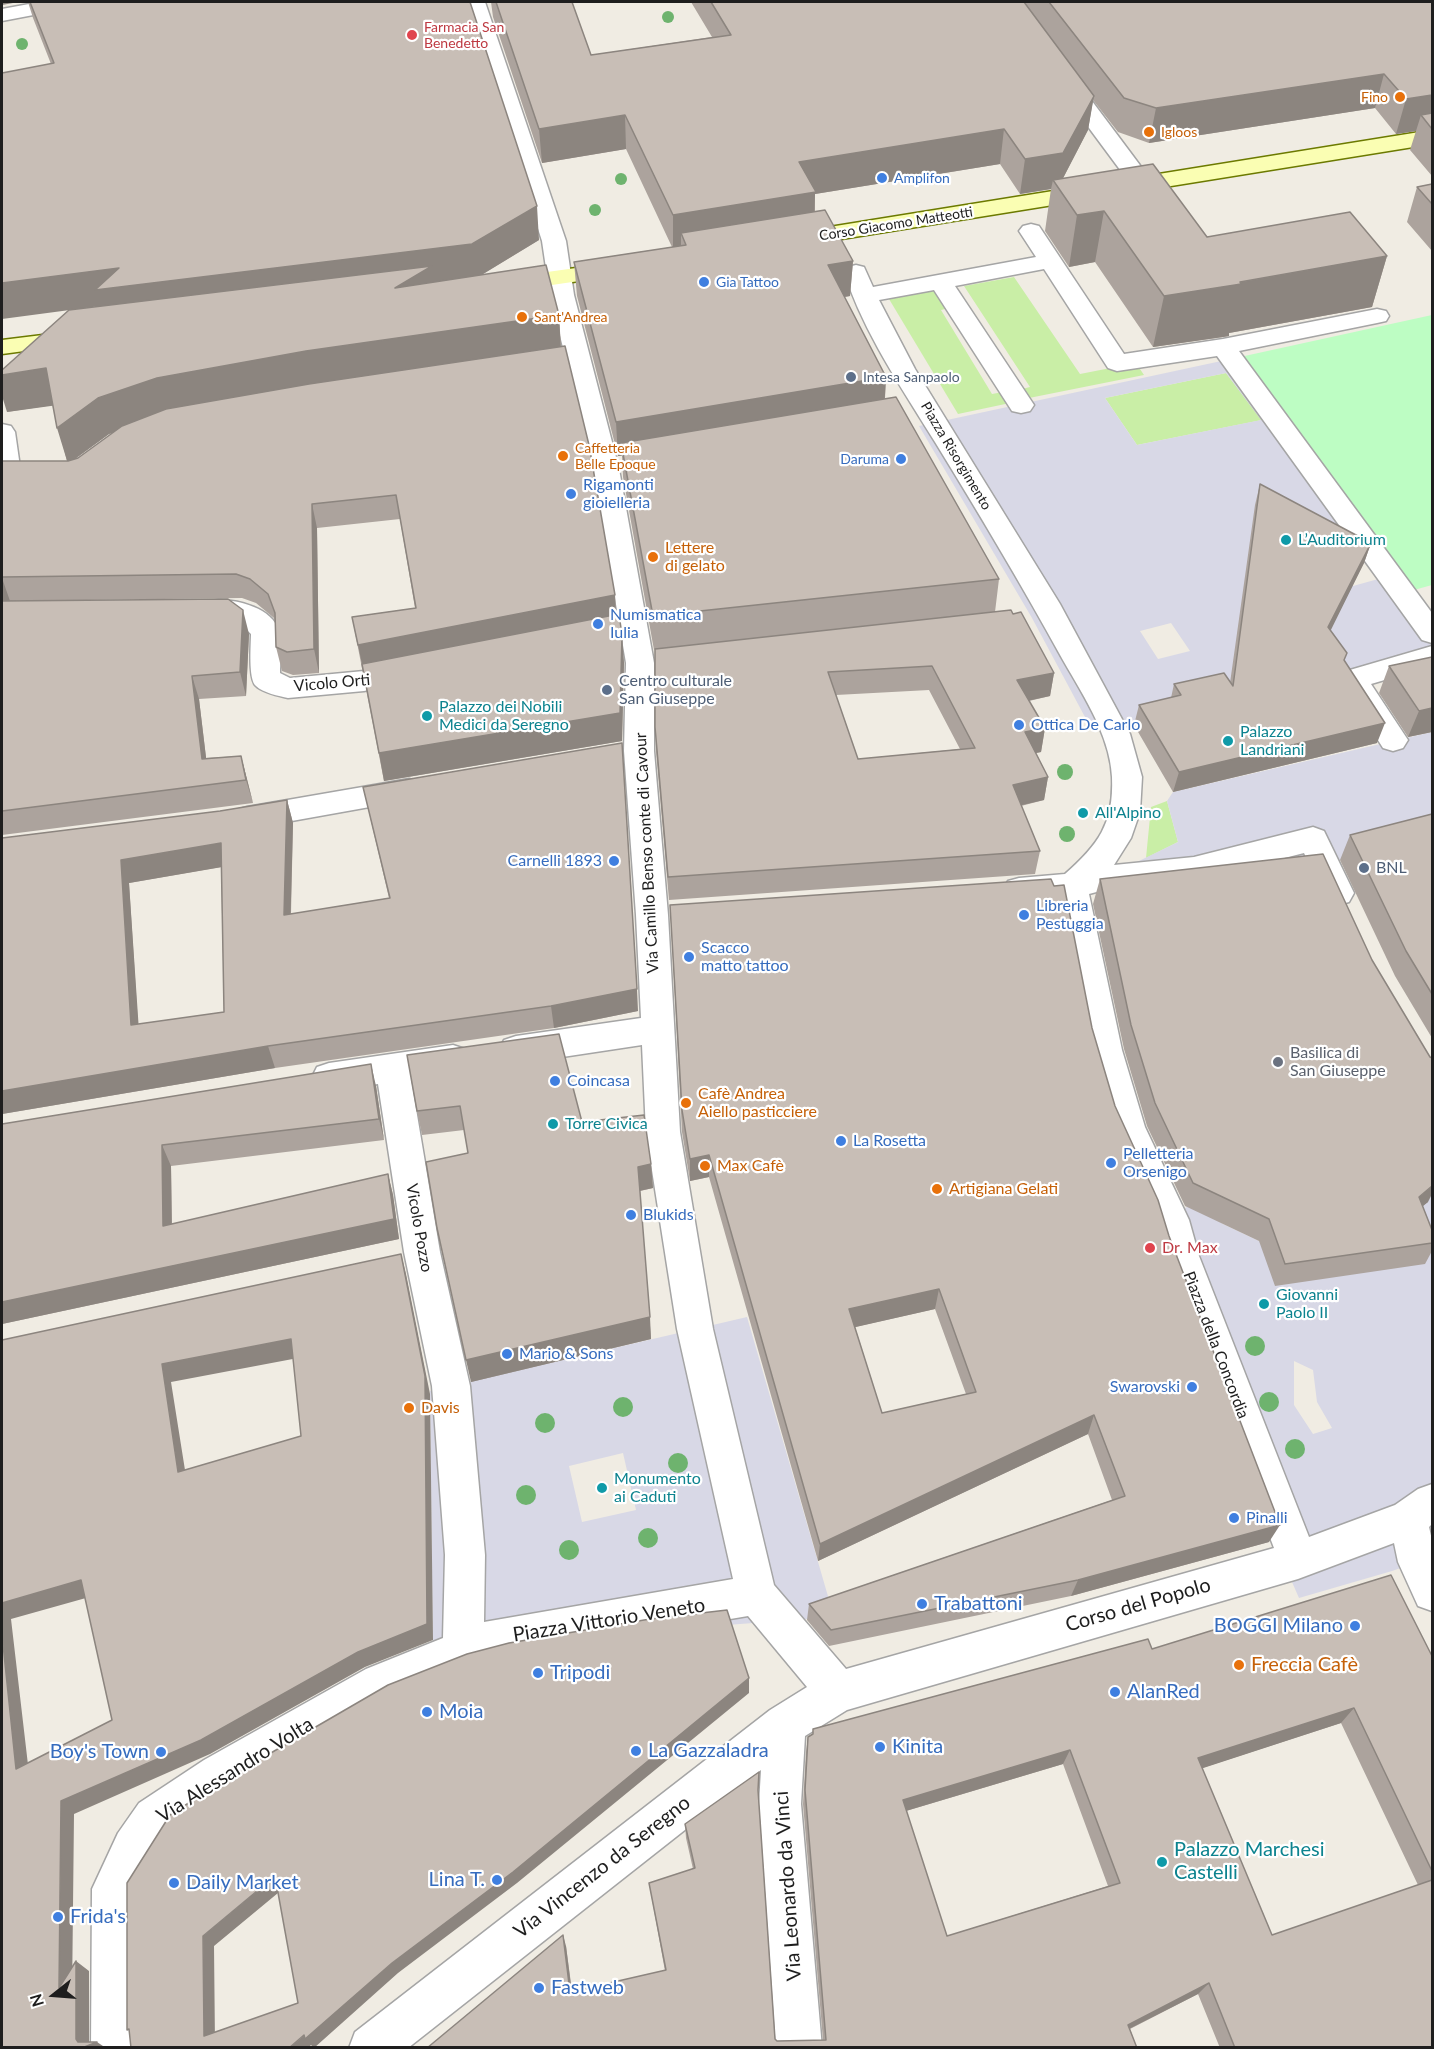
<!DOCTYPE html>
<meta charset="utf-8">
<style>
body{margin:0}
#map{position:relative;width:1434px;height:2049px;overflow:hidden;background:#f0ece3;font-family:Lato,sans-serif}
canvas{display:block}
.frame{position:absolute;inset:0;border:3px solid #1e1e1e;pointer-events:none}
.north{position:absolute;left:24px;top:1965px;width:60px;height:60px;-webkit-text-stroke:4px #fff;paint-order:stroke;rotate:253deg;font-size:16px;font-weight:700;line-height:24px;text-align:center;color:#1e1e1e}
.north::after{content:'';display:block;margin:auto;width:21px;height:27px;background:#1e1e1e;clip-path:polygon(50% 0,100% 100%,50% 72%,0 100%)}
</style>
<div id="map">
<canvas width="1434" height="2049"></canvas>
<div class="frame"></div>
<div class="north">N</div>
</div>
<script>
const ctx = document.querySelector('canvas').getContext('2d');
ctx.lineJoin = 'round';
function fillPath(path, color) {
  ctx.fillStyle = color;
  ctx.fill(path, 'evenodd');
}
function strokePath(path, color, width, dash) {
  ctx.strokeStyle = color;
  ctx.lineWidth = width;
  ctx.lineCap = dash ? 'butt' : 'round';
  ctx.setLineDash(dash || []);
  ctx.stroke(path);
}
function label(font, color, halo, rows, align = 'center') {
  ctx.font = font + ' Lato,sans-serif';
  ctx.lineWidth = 4.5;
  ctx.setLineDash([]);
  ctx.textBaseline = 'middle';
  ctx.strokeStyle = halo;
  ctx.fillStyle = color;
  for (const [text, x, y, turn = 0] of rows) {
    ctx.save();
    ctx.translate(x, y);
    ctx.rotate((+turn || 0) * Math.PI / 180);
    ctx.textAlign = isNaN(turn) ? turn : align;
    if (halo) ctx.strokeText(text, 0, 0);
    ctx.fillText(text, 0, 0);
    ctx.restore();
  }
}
fillPath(new Path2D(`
 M1014 277 1080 374 1136 363 1144 375 1024 399 1018 390 1030 387 964 286Z
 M942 289 953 307 941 310 992 394 1003 392 1010 403 958 414 889 299Z
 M1226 373 1262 420 1137 445 1105 398Z
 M1167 801 1178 842 1146 858 1151 807Z`), '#c9eea6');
fillPath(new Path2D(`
 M1432 315V585L1414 590 1240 357Z`), '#bdfdc3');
fillPath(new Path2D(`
 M1240 357 1432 615V656L1353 679 1093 732 1032 618 919 426ZM1226 373 1261 420 1137 445 1105 398ZM1255 505 1389 576 1353 586ZM1171 623 1190 651 1158 659 1140 631Z
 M1432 732V837L1340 860 1100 894 1104 878 1178 842 1167 801 1173 792Z
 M1432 1194V1553L1418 1562 1392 1571 1299 1598 1274 1541 1171 1219 1192 1203 1223 1224 1259 1241 1425 1264 1406 1220ZM1294 1361 1313 1370 1317 1402 1332 1428 1313 1434 1294 1405Z
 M747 1317 834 1617 727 1625 433 1662 430 1391ZM623 1453 636 1510 582 1522 569 1466Z`), '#d8d8e6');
const street = new Path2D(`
 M40 2H80L77 6 70 8 2 21V9Z
 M465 2H485L566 241 574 295 619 469 654 663V751L668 915 680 1132 713 1329 774 1585 846 1669 1274 1548 1163 1256 1153 1220 1111 1127 1088 1050 1059 899 1019 902 1008 899 1003 890 1008 881 1019 878 1065 874C1098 845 1114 824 1112 777 1110 733 1080 691 1059 653 1020 582 978 512 935 442 901 387 864 333 844 272L848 267 856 265 864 267 873 287 1036 257 1019 231 1023 226 1031 224 1039 226 1124 354 1223 339 1377 309 1386 311 1389 316 1386 321 1377 323 1239 351 1432 613V643L1422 640 1217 356 1117 371 1108 368 1044 269 955 286 1034 405 1030 411 1021 413 1012 411 934 290 879 300 915 369 1060 604 1130 734 1142 777 1140 812 1131 838 1114 865 1194 857 1313 827 1324 831 1354 893 1349 902 1338 905 1327 902 1304 853 1194 881 1104 890 1089 894 1122 1050 1145 1127 1189 1220 1199 1256 1309 1537 1395 1505 1418 1489 1432 1484V1524L1429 1527 1432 1540V1611L1418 1606 1398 1562 1394 1543 1298 1579 847 1710 805 1736 801 1804 822 2048H776L759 1804 761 1770 408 2048H349L355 2032 770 1710 807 1687 748 1616 488 1660 393 1698 234 1790 169 1833 148 1863 136 1890 137 2048H91L92 1889 118 1833 139 1803 204 1760 366 1669 443 1638 445 1555 432 1386 404 1252 378 1084 329 1091 317 1087 312 1077 317 1067 329 1063 453 1045 465 1049 470 1059 465 1069 411 1079 440 1252 470 1386 485 1555 484 1622 733 1579 677 1329 646 1132 642 1045 516 1064 504 1060 499 1050 504 1040 516 1036 641 1018 636 915 624 751 626 663 593 469 550 295 542 241Z
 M1063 72 1071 73 1151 180 1154 185 1151 190 1143 192 1135 190 1052 78 1055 73Z
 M2 424 11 426 15 432 20 467 39 466 48 469 52 475 48 481 39 484 2 483Z
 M219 600C239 600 272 608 279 631 283 643 280 661 280 673L290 678 364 671 409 662 419 665 423 672 419 679 364 691 288 698C279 696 263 693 256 686 248 680 251 644 251 634 230 611 213 625 188 618L184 611 188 604Z
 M1432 646V666L1371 684 1408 740 1403 748 1393 751 1383 748 1339 679 1343 672Z
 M409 779 420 782 424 790 420 798 247 829 236 826 232 818 236 810 247 807Z`);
const secondary = new Path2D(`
 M1432 130V144L792 247 784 245 780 240 784 235 792 233Z
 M619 262 627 264 631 269 627 274 504 292 495 290 492 285 495 280 504 278Z
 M75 331 84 333 87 338 84 343 2 354V340Z`);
strokePath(street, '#a5a5a5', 3);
strokePath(secondary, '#6c7a00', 3);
fillPath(street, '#fff');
fillPath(secondary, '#fafeb3');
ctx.fillStyle = '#6eb36e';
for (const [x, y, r] of [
 [668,17,6],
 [22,44,6],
 [621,179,6],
 [595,210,6],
 [1065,772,8],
 [1067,834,8],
 [1255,1346,10],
 [1269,1402,10],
 [623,1407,10],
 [545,1423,10],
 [1295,1449,10],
 [678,1463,10],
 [526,1495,10],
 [648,1538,10],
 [569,1550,10]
]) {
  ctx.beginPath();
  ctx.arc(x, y, r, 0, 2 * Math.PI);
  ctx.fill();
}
fillPath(new Path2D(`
 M28 2H470L539 240 483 274 559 315 561 347 615 595 616 615 624 663 622 741 384 781 352 617 415 608 400 519 317 528 319 673 293 675 282 671 276 647 275 623 274 618 256 603 242 598 8 601 249 634 246 696 199 699 206 758 241 756 253 803 2 835V461H67L53 405 7 412 100 306 51 64 33 18ZM113 433 78 458 75 459 109 434Z
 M491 2H572L591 55 712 37 691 2H1432V176L1410 150 1416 131 1396 134 1375 108 1149 143 1118 132 1093 100 1088 130 1063 178 1207 237 1387 256 1372 307 1229 333V336L1223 337 1153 347 1095 262 1069 267 1045 231 1051 189 1020 194 1000 164 815 194V212L853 261 850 296 844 297 886 377 885 399 999 579 995 612 1054 673 1050 696 1029 701 1045 728 1041 752 1036 753 1048 777 1044 800 1021 806 1040 851 1035 874 669 900 656 751 655 649 654 650 623 477 622 456H618L577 296 574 262 672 247 626 149 542 163 493 17ZM929 690 960 749 858 759 836 695Z
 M1432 184V251L1407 222 1417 187Z
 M1260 484 1371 543 1364 563 1330 630 1344 660 1377 743 1173 792 1134 725 1139 705 1171 698 1174 684 1230 683 1255 505Z
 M1389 666 1432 732 1408 737 1379 693Z
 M363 787 638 1011 554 1028 275 1068 2 1114V838L220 811 287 800 293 823 291 914 389 898ZM221 867 224 1012 138 1024 129 883Z
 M1432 814V1038L1395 976 1340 860 1350 835Z
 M1100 879 1428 1202 1422 1206 1432 1243V1251L1425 1264 1275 1286 1259 1241 1185 1206 1147 1126 1124 1049 1093 904Z
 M670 905 1092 1028 1115 1106 1169 1236 1269 1542 1071 1596 829 1646 807 1620 809 1604 1112 1500 1088 1434 818 1561 709 1177 690 1181 682 1132ZM935 1309 966 1394 882 1413 855 1327Z
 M407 1055 582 1122 651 1164 653 1188 640 1191 651 1339 471 1382 468 1153 464 1130 422 1135 417 1111Z
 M376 1086 384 1140 171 1166 172 1224 388 1174 393 1195 399 1239 2 1324V1124Z
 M1152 1649 1432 1656V2048H1220L1198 1994 1130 2029 1137 2048H427L566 1946 572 1991 665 1971 649 1883 693 1869 686 1838 685 1824 758 1790 775 2039 777 2041 823 2040 803 1804 806 1752 808 1737ZM1341 1723 1418 1885 1272 1935 1202 1768ZM1063 1764 1108 1886 947 1936 906 1811Z`), '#aca39d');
fillPath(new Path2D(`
 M2 2H12L13 3 2 5Z
 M1384 74 1375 108 1149 143 1156 108Z
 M1432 95V128L1421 115 1416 131 1396 134 1406 99Z
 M1094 96 1088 130 1058 188 1053 180 1051 189 1020 194 1025 159Z
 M625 115 626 149 542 163 539 129Z
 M1004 129 1000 164 815 194 814 227 681 233V249L673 250V215L799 162Z
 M537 206 539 240 437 302 100 306 2 319V283Z
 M1104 211 1095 262 1069 267 1077 215Z
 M1387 256 1372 307 1229 333V336L1223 337 1153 347 1164 296Z
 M853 261 850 296 826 300 828 265Z
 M559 315 561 351 167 414 109 434 68 464 57 428 98 398 157 378 306 351Z
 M46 368 58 405 7 412 2 396V375Z
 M886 377 884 412 621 443 622 456H618L616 422Z
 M312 504 317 528 319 673 314 649Z
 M1371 543 1364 563 1322 648 1328 627Z
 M2 578 10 601 2 604Z
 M615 595 616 619 363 669 358 645Z
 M243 610 249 634 246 696 240 672Z
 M622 635 624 663 622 741 384 781 379 753Z
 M1054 673 1050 696 1013 704 1017 680Z
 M192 676 199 699 209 782 202 759Z
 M1432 708V732L1408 737 1419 711Z
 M1385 723 1377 743 1173 792 1179 772Z
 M1045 728 1041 752 1021 756 1025 732Z
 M241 756 247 779 253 803 246 780Z
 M1048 777 1044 800 1009 808 1013 785Z
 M287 800 293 823 290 937 284 915Z
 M221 843 228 866 129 883 140 1046 131 1025 121 860Z
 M637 989 638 1011 554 1028 551 1006Z
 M268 1046 275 1068 2 1114V1091Z
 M371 1064 376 1086 384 1140 379 1119Z
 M162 1145 171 1166 172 1246 163 1226Z
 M709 1155V1177L690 1181V1159Z
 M651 1164 653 1188 639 1191 638 1167Z
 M388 1174 393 1195 399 1239 2 1324V1302Z
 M1432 1186V1194L1428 1202 1406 1220 1419 1197Z
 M401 1254 406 1274 430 1394 433 1640 365 1667 210 1754 74 1814 72 1998 59 1988 61 1801 201 1740Z
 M939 1289 935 1309 847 1329 849 1309Z
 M650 1317 651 1339 471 1382 466 1360Z
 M291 1339 298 1358 171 1382 188 1489 178 1472 162 1364Z
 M1094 1415 1088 1434 818 1561 820 1544Z
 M1280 1525 1269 1542 1071 1596 1078 1580Z
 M81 1580 93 1596 11 1619 30 1782 16 1769 2 1635V1603Z
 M749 1678V1693L517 1883 398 1973 314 2048 311 2045 308 2048H289L392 1963Z
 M1354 1708 1341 1723 1188 1773 1198 1758Z
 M1070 1750 1063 1764 899 1813 903 1800Z
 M275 1876 284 1888 214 1946 215 2045 204 2036 203 1936Z
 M563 1935 566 1946 573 2002 570 1992Z
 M76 1961 89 1971V2045L97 2042 106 2048H82L76 2039Z
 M1209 1983 1198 1994 1119 2034 1128 2025Z`), '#8c857f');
const building = new Path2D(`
 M30 2H470L537 206 472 244 95 290 119 268 2 283V73L54 63Z
 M496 2H572L591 55 731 35 711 2H1024L1094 96 1063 153 1025 159 1004 129 799 162 816 192 673 215 625 115 539 129Z
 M1049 2H1432V95L1406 99 1384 74 1156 108 1124 98Z
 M1432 113V129L1421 115Z
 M1153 164 1207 237 1350 212 1387 256 1240 282 1241 284 1235 285 1164 296 1104 211 1077 215 1053 180Z
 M1432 184V204L1417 187Z
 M825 210 853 261 828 265 886 377 616 422 574 262 686 245 681 233Z
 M546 265 559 315 306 351 157 378 98 398 57 428 46 368 2 375V370L69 310 432 266 395 288Z
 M565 346 589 445 615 595 358 645 352 617 416 608 396 495 312 504 314 649 287 652 276 647 275 613 268 594 250 579 236 574 2 577V461H68L78 458 122 426 166 409 309 384Z
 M896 397 999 579 653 616 621 443Z
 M1260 484 1371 543 1328 627 1347 653 1344 660 1385 723 1179 772 1139 705 1181 695 1174 684 1224 673 1233 686Z
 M228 599 243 610 240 672 192 676 202 759 241 756 246 780 2 811V601Z
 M1011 610 1013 614 1021 612 1054 673 1017 680 1045 728 1025 732 1048 777 1013 785 1040 851 668 877 655 727V649ZM932 666 975 748 858 759 828 672Z
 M619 614 622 635 620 713 379 753 362 664Z
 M1432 657V708L1419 711 1389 666Z
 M622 743 637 989 551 1006 268 1046 2 1091V838L220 811 287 800 284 915 390 898 363 787ZM221 843 224 1012 131 1025 121 860Z
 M1432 814V994L1406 951 1350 835Z
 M1323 854 1372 960 1430 1057 1432 1058V1186L1419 1197 1432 1230V1243L1285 1264 1269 1219 1193 1183 1155 1103 1131 1025 1100 879Z
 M1051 879 1054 886 1064 885 1092 1028 1115 1106 1158 1200 1169 1236 1280 1525 1078 1580 831 1630 809 1604 1125 1496 1094 1415 820 1544 709 1155 690 1159 682 1110 670 905ZM939 1289 976 1392 882 1413 849 1309Z
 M559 1034 582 1122 644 1115 651 1164 638 1167 650 1317 466 1360 437 1228 426 1162 468 1153 460 1106 417 1111 407 1055Z
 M371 1064 379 1119 162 1145 163 1226 388 1174 394 1219 2 1302V1124Z
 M401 1254 425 1376 427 1624 358 1652 201 1740 61 1801 59 1988 76 1961V2039L78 2042H97L82 2048H2V1635L16 1769 112 1720 81 1580 2 1603V1340ZM291 1339 301 1436 178 1472 162 1364Z
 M1391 1575 1432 1656V1871L1354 1708 1198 1758 1272 1935 1432 1880V2048H1235L1209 1983 1128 2025 1137 2048H427L563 1935 570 1992 666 1970 649 1883 695 1868 685 1824 759 1772 758 1790 775 2039 777 2041 826 2040 805 1790 808 1737 813 1734V1729L1148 1639 1152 1649ZM1070 1750 1120 1883 947 1936 903 1800Z
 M727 1610 749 1678 513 1872 392 1963 305 2039 304 2035 289 2048H131L129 2029 127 2030V1883L170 1815 226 1779 388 1685 467 1654 509 1643 650 1619ZM275 1876 298 2003 204 2036 203 1936Z`);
fillPath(building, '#c8beb6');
strokePath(building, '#8c857f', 1.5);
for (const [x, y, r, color] of [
 [412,35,6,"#e0444e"],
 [1400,97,6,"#e8710a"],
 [1149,132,6,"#e8710a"],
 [882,178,6,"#3f7fe0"],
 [704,282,6,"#3f7fe0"],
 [522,317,6,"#e8710a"],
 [851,377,6,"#5c6f8a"],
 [563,456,6,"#e8710a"],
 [901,459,6,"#3f7fe0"],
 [571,494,6,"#3f7fe0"],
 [1286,540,6,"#0f9aa8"],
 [653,557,6,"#e8710a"],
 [598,624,6,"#3f7fe0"],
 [607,690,6,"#5c6f8a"],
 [427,716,6,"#0f9aa8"],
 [1019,725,6,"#3f7fe0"],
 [1228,741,6,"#0f9aa8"],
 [1083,813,6,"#0f9aa8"],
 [614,861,6,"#3f7fe0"],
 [1364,868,6,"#5c6f8a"],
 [1024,915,6,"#3f7fe0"],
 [689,957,6,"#3f7fe0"],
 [1278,1062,6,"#6b7280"],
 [555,1081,6,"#3f7fe0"],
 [686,1103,6,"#e8710a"],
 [553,1124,6,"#0f9aa8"],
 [841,1141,6,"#3f7fe0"],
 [1111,1163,6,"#3f7fe0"],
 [705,1166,6,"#e8710a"],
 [937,1189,6,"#e8710a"],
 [631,1215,6,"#3f7fe0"],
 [1150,1248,6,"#e0444e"],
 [1264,1304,6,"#0f9aa8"],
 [507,1354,6,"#3f7fe0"],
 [1192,1387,6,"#3f7fe0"],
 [409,1408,6,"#e8710a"],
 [602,1488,6,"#0f9aa8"],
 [1234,1518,6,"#3f7fe0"],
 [922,1604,6,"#3f7fe0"],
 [1355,1626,6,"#3f7fe0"],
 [1239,1665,6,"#e8710a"],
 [538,1673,6,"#3f7fe0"],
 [1115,1692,6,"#3f7fe0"],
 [427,1712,6,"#3f7fe0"],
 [880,1747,6,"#3f7fe0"],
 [636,1751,6,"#3f7fe0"],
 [161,1752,6,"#3f7fe0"],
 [1162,1862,6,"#0f9aa8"],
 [497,1880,6,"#3f7fe0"],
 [174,1883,6,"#3f7fe0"],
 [58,1917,6,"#3f7fe0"],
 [539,1988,6,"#3f7fe0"]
]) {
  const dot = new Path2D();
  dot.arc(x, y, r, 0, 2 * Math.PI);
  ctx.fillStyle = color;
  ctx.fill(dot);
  strokePath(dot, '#fff', 2);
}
label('14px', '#be3a42', '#fff', [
 ["Farmacia San",424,27],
 ["Benedetto",424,43]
], 'left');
label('14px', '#c56008', '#fff', [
 ["Fino",1388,97,"right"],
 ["Igloos",1161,132],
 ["Sant'Andrea",534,317],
 ["Caffetteria",575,448],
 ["Belle Epoque",575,464]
], 'left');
label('14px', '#366cbe', '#fff', [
 ["Amplifon",894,178],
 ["Gia Tattoo",716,282],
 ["Daruma",889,459,"right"]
], 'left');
label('14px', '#1e1e1e', '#fff', [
 ["Corso Giacomo Matteotti",896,224,-9],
 ["Piazza Risorgimento",956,456,59]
]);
label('14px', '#4e5e75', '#fff', [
 ["Intesa Sanpaolo",863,377]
], 'left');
label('16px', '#366cbe', '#fff', [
 ["Rigamonti",583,485],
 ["gioielleria",583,503],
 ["Numismatica",610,615],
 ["Iulia",610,633],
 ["Ottica De Carlo",1031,725],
 ["Carnelli 1893",602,861,"right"],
 ["Libreria",1036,906],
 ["Pestuggia",1036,924],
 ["Scacco",701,948],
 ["matto tattoo",701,966],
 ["Coincasa",567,1081],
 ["La Rosetta",853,1141],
 ["Pelletteria",1123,1154],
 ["Orsenigo",1123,1172],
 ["Blukids",643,1215],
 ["Mario & Sons",519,1354],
 ["Swarovski",1180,1387,"right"],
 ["Pinalli",1246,1518]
], 'left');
label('16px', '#0d838f', '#fff', [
 ["L’Auditorium",1298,540],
 ["Palazzo dei Nobili",439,707],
 ["Medici da Seregno",439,725],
 ["Palazzo",1240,732],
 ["Landriani",1240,750],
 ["All'Alpino",1095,813],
 ["Torre Civica",565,1124],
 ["Giovanni",1276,1295],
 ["Paolo II",1276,1313],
 ["Monumento",614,1479],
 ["ai Caduti",614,1497]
], 'left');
label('16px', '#c56008', '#fff', [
 ["Lettere",665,548],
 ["di gelato",665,566],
 ["Cafè Andrea",698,1094],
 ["Aiello pasticciere",698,1112],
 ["Max Cafè",717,1166],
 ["Artigiana Gelati",949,1189],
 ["Davis",421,1408]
], 'left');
label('16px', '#4e5e75', '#fff', [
 ["Centro culturale",619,681],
 ["San Giuseppe",619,699],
 ["BNL",1376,868]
], 'left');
label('16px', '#1e1e1e', '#fff', [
 ["Vicolo Orti",332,683,-5],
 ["Via Camillo Benso conte di Cavour",647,853,-93],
 ["Vicolo Pozzo",419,1228,80],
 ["Piazza della Concordia",1216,1345,69]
]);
label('16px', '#5b616d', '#fff', [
 ["Basilica di",1290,1053],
 ["San Giuseppe",1290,1071]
], 'left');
label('16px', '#be3a42', '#fff', [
 ["Dr. Max",1162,1248]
], 'left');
label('20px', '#366cbe', '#fff', [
 ["Trabattoni",934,1604],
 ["BOGGI Milano",1343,1626,"right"],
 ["Tripodi",550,1673],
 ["AlanRed",1127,1692],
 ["Moia",439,1712],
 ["Kinita",892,1747],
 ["La Gazzaladra",648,1751],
 ["Boy's Town",149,1752,"right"],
 ["Lina T.",485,1880,"right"],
 ["Daily Market",186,1883],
 ["Frida's",70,1917],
 ["Fastweb",551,1988]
], 'left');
label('20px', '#1e1e1e', '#fff', [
 ["Corso del Popolo",1138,1605,-16],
 ["Piazza Vittorio Veneto",609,1620,-9],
 ["Via Alessandro Volta",235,1770,-32],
 ["Via Vincenzo da Seregno",602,1867,-38],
 ["Via Leonardo da Vinci",788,1886,-94]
]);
label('20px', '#c56008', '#fff', [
 ["Freccia Cafè",1251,1665]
], 'left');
label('20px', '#0d838f', '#fff', [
 ["Palazzo Marchesi",1174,1850],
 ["Castelli",1174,1873]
], 'left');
</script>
